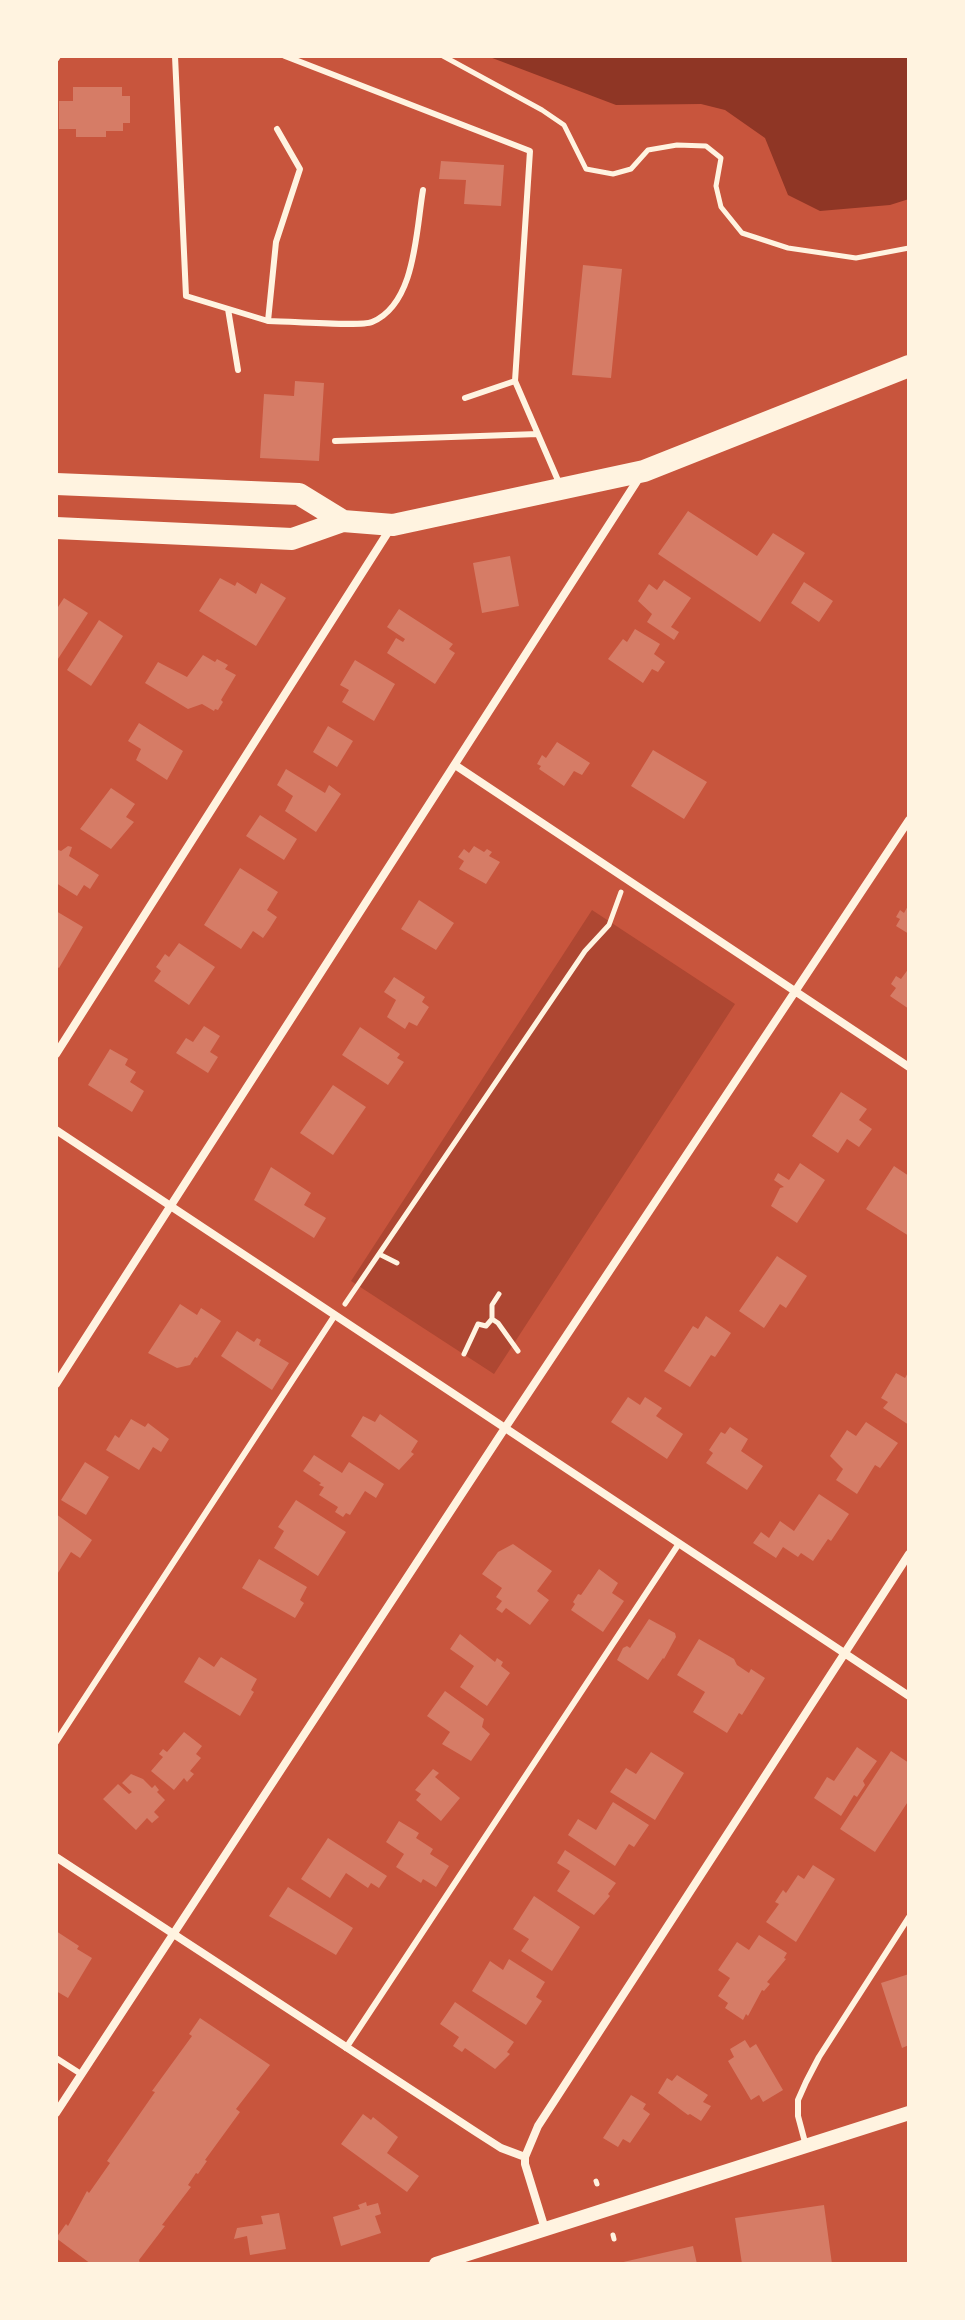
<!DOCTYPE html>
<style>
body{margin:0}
#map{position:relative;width:965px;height:2320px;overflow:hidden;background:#c8553d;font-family:Mulish,sans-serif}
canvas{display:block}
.frame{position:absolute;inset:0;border:58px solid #fff3e0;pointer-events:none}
</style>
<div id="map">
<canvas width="965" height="2320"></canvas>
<div class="frame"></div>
</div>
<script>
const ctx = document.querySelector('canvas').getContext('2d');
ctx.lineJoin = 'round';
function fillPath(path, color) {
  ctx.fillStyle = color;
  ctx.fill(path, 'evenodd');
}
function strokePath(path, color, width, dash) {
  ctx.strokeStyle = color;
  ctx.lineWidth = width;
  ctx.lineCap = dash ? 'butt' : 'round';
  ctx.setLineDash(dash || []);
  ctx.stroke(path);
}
fillPath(new Path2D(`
 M592 910 735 1004 494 1374 351 1281Z`), '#ae4732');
fillPath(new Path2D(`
 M487 56H909V199L890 205 820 211 788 195 765 138 725 110 701 104 616 105Z`), '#8f3625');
fillPath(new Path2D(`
 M73 87H122V96H130V123H123V131H106V137H76V129H59V101H73Z
 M441 161 504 165 501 206 464 204 466 180 439 179Z
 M583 265 622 269 611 378 572 375Z
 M295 381 324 383 319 461 260 458 264 394 294 396Z
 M688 511 757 556 773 533 805 553 760 622 658 554Z
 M510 556 519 606 482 613 473 563Z
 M220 578 235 586 237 582 256 594 261 583 286 598 256 646 199 611Z
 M664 580 691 598 671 627 679 632 674 640 647 622 652 614 638 601 649 584 657 590Z
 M804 582 833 601 819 622 791 603Z
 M64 598 88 613 56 662V610Z
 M399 609 453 644 449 649 455 653 435 684 387 653 396 638 403 642 405 639 387 627Z
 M99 620 123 636 91 686 67 670Z
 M635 629 660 644 654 654 665 662 658 672 652 669 643 683 608 659 623 639 627 642Z
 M203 655 215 662 217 659 228 665 225 669 236 675 221 700 223 702 218 710 215 709 214 711 202 704 188 709 145 683 158 662 187 677Z
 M355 660 395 684 374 721 342 702 349 690 340 685Z
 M139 723 183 751 167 780 136 760 141 749 128 741Z
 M328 726 353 741 337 767 313 752Z
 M557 742 590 763 582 775 574 771 564 786 539 769 541 766 537 764 542 755 546 758Z
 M653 750 707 782 684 819 631 786Z
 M286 769 325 793 329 785 341 794 316 832 285 811 293 796 277 785Z
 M111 788 135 804 126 817 134 822 111 849 80 829Z
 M260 815 297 839 284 860 246 836Z
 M68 846 72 847 69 856 99 875 90 889 84 885 77 896 56 883V849L61 851Z
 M474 846 484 852 487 849 492 852 489 856 500 862 486 884 459 869 464 861 458 857 464 849 469 853Z
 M240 868 278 892 267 910 277 917 270 928 263 938 253 931 241 949 204 925Z
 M419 900 454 923 436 950 401 929Z
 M909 904V934L896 926 900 919 896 917 900 910 904 913Z
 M56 911 83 927 59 968 56 966Z
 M179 943 215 967 189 1005 154 981 161 971 156 967 165 954 169 957Z
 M909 968V1009L890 996 896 988 891 984 896 976 901 979Z
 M394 977 425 997 422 1002 429 1007 417 1026 409 1022 405 1029 387 1017 396 1000 384 992Z
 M204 1026 220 1036 210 1052 218 1057 208 1073 176 1053 186 1038 193 1042Z
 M360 1027 400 1054 397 1058 404 1062 388 1085 342 1055Z
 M110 1049 128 1059 125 1065 136 1072 130 1082 144 1091 132 1112 88 1085Z
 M333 1085 366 1107 333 1155 300 1133Z
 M841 1092 867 1109 859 1120 872 1129 859 1147 847 1139 838 1153 812 1136Z
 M800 1163 825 1180 797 1223 771 1206 780 1188 784 1187 774 1180 778 1173 789 1180Z
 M894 1166 909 1176V1236L866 1209Z
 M271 1167 311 1193 304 1205 326 1218 314 1238 254 1200Z
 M777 1256 807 1276 786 1308 780 1304 764 1328 739 1311Z
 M180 1304 197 1315 201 1308 221 1321 197 1358 195 1357 190 1365 177 1368 148 1353Z
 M706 1316 731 1333 715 1357 711 1355 690 1387 664 1371 693 1326 698 1329Z
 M237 1331 254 1342 257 1338 261 1340 259 1345 289 1363 272 1390 221 1356Z
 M909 1371V1425L883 1408 888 1402 881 1398 896 1373 905 1378Z
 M628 1397 640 1405 645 1397 662 1408 656 1416 683 1434 667 1459 611 1422Z
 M380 1414 418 1441 411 1452 414 1454 399 1470 351 1436 363 1416 375 1422Z
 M131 1419 145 1427 148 1423 169 1439 161 1452 153 1447 139 1470 106 1450 115 1435 119 1438Z
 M866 1422 898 1443 880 1468 875 1465 857 1494 836 1480 843 1469 830 1456 847 1430 856 1436Z
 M730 1427 748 1439 741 1451 763 1466 747 1490 706 1463 713 1453 709 1450 721 1432 725 1434Z
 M314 1455 342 1473 349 1462 384 1484 376 1498 365 1491 350 1515 346 1513 343 1517 335 1512 338 1507 319 1495 324 1487 319 1485 321 1483 303 1471Z
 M85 1462 109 1477 86 1515 61 1500Z
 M819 1494 849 1514 831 1541 828 1539 813 1561 801 1553 798 1557 783 1547 776 1558 753 1543 761 1532 769 1538 780 1521 794 1531Z
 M296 1500 346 1532 318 1576 274 1548 284 1531 278 1527Z
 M56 1514 92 1540 80 1558 71 1552 56 1576Z
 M513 1544 552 1571 537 1591 549 1600 530 1625 506 1608 502 1613 496 1609 502 1601 496 1597 502 1588 482 1574 498 1552Z
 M259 1559 307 1587 300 1600 304 1603 295 1618 242 1588Z
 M599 1569 618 1583 612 1593 624 1601 603 1632 571 1610 575 1604 573 1602 578 1594 581 1595Z
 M649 1619 675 1633 676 1637 664 1659 663 1658 648 1680 617 1660 623 1648 627 1646 630 1648Z
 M460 1634 495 1662 497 1658 503 1662 501 1666 510 1673 487 1706 460 1687 474 1666 450 1649Z
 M699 1639 734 1659 737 1665 749 1673 751 1669 765 1678 742 1715 739 1713 727 1733 693 1712 705 1692 677 1675Z
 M199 1657 214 1667 221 1657 257 1679 251 1690 254 1692 240 1716 184 1682Z
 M445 1691 484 1719 482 1727 490 1734 471 1761 442 1744 450 1732 427 1716Z
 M184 1732 202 1746 196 1754 201 1758 190 1771 194 1774 187 1782 184 1778 174 1790 151 1771 163 1757 159 1754 163 1749 167 1752Z
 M857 1747 877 1761 863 1781 865 1785 857 1797 854 1795 841 1816 814 1798 827 1777 834 1781Z
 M891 1751 909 1763V1800L875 1852 840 1829Z
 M651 1752 684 1773 655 1820 610 1792 626 1768 636 1774Z
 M433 1769 439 1773 435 1777 460 1798 441 1821 416 1800 421 1794 415 1790Z
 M131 1774 143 1779 152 1788 155 1785 159 1790 157 1792 165 1800 154 1812 159 1817 152 1823 147 1818 136 1830 103 1799 118 1784 129 1794 132 1792 122 1783Z
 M613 1802 649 1825 634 1847 629 1844 615 1866 568 1835 578 1819 596 1830Z
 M399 1821 419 1833 416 1838 433 1849 430 1854 449 1866 436 1887 423 1879 421 1883 396 1867 404 1854 386 1842Z
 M328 1838 387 1876 379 1888 371 1883 368 1888 346 1873 330 1898 301 1879Z
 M565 1850 616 1883 608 1894 610 1896 594 1915 557 1891 570 1871 557 1863Z
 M813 1865 835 1879 796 1942 766 1922 779 1904 775 1902 783 1890 786 1893 798 1875 804 1879Z
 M288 1887 353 1928 336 1955 269 1916Z
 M534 1896 580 1927 552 1971 521 1951 529 1939 513 1929Z
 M56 1931 79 1946 77 1949 92 1958 68 1998 56 1991Z
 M759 1935 787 1953 784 1958 786 1959 767 1982 770 1984 764 1991 762 1990 748 2016 746 2014 743 2020 725 2008 728 2003 718 1996 730 1978 718 1970 737 1942 749 1950Z
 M509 1959 545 1982 536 1997 542 2001 526 2025 472 1991 490 1961 503 1970Z
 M909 1974V2045L902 2048 881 1983Z
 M455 2002 514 2042 507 2052 510 2054 495 2069 465 2048 462 2052 453 2046 459 2037 440 2024Z
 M200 2018 270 2065 236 2109 240 2112 205 2160 207 2161 198 2174 196 2173 188 2185 191 2187 162 2225 165 2226 139 2260 140 2264H91L56 2238 66 2224 68 2226 87 2191 89 2193 110 2163 107 2161 155 2092 152 2091 192 2036 189 2034Z
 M745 2040 750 2048 756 2044 783 2090 763 2102 759 2095 751 2100 728 2061 734 2057 730 2049Z
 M677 2075 708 2095 703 2102 711 2106 701 2121 690 2114 688 2115 658 2093 667 2078 672 2081Z
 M631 2095 646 2104 643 2109 650 2114 630 2143 623 2139 618 2147 603 2138Z
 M363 2114 371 2120 373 2117 398 2137 387 2153 419 2176 407 2192 341 2144Z
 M366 2202 367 2206 378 2203 381 2214 375 2216 381 2233 341 2246 333 2217 360 2209 358 2205Z
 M824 2205 832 2264H742L735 2218Z
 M279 2213 286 2249 250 2255 247 2236 234 2239 237 2228 263 2224 261 2216Z
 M693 2246 697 2264H619V2263Z`), '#d67c66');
strokePath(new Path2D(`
 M443 56 542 110 564 125 586 169 613 174 631 169 648 150 677 145 706 146 721 158 716 186 721 207 742 233 788 248 856 258 909 248
 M379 1254 397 1263
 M345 1304 585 951 609 925 621 892
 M492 1319V1305L499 1294
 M464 1354 478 1324 486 1326 492 1319 498 1323 518 1351
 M596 2181 597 2184
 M613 2235 614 2239`), '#fff3e0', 5);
strokePath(new Path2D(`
 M175 56 186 296 268 321 276 242 300 169 277 129
 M285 56 530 151 515 381 560 485
 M56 59 58 56
 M228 309 238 370
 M268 321C286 321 361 327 372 322 416 304 416 230 423 190
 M465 398 515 381
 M335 441 538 434
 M56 1742 335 1315
 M346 2048 678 1545
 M56 2058 81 2074
 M806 2146 798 2116V2100L806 2082 819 2057 909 1917`), '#fff3e0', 6);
strokePath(new Path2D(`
 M455 765 909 1067
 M56 1054 390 529
 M56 1130 909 1696
 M56 1384 639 478
 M56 1857 476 2132 501 2148 525 2157
 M56 2113 505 1428 909 820
 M545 2229 525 2164V2157L538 2126 909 1554`), '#fff3e0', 8);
strokePath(new Path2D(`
 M436 2264 909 2113`), '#fff3e0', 14);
strokePath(new Path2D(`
 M56 484 299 494 343 521
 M56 528 292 539 343 521 393 525 644 471 909 366`), '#fff3e0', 22);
</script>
